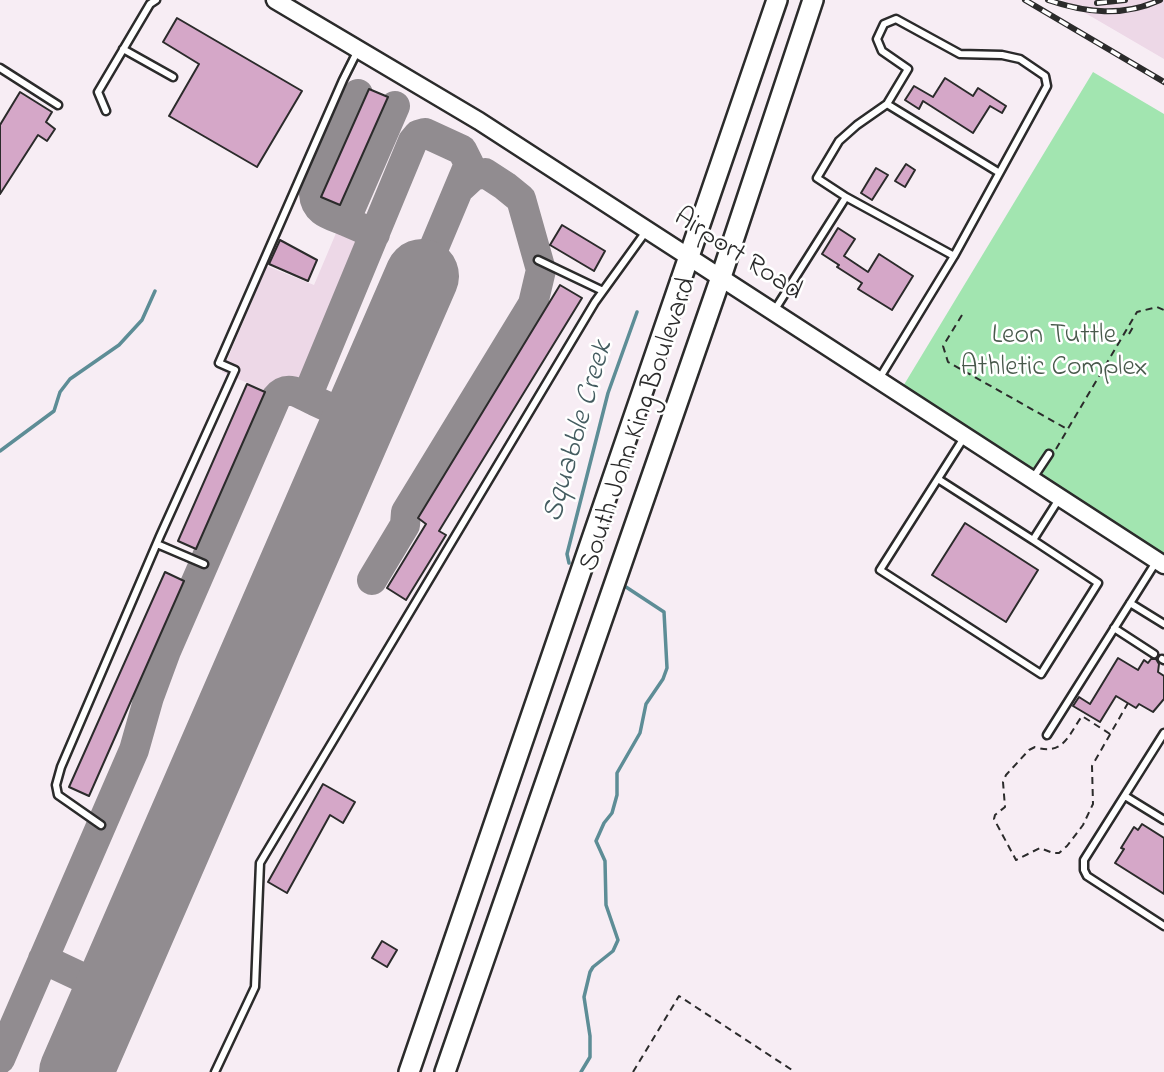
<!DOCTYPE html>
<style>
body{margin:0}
canvas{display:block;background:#f7edf4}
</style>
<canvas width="1164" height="1072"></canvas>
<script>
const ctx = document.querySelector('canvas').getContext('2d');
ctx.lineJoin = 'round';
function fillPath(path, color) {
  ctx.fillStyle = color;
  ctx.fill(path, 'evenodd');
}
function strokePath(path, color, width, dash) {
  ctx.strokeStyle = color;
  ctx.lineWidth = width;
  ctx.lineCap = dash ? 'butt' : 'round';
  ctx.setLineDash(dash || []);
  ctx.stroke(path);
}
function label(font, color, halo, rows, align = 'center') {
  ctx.font = font + ' "Indie Flower",sans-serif';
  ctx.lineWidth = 5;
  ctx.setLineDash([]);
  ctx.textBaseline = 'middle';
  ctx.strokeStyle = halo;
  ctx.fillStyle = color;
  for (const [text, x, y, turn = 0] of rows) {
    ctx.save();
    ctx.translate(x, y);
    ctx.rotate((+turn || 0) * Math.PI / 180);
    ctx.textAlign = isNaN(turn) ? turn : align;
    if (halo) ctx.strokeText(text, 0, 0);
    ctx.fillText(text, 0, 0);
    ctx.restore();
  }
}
fillPath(new Path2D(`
 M1063 0H1164V59Z
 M345 212 382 228 306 408 222 372 267 266 314 285Z`), '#edd8e7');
fillPath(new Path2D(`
 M1093 72 1164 114V554L902 388Z`), '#a2e5b0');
strokePath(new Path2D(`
 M0 451 54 411 60 392 70 379 119 345 142 320 155 291
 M569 563 567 554 608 393 637 312
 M581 1072 590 1057V1036L584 997 590 972 593 967 613 951 618 940 606 905 605 861 596 841 604 823 612 813 617 795V773L640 733 646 704 663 679 667 668 664 612 626 587`), '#5d8d96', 3.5);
strokePath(new Path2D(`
 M345 221C330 215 315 212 314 194L358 94
 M375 234 345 221 395 106
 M359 421 315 401 312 397 311 387 413 141 418 135 425 133 462 150 469 164 422 276
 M372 580 405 525 406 512 533 304 541 270 521 199 505 186 485 173 473 176 460 188
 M43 959 111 991
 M0 1059 134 750 149 697 166 651 276 398C288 383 301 395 315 401`), '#918c90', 30);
strokePath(new Path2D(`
 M76 1072 422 276`), '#918c90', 74);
const building = new Path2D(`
 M177 18 302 91 257 167 169 116 199 64 163 42Z
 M945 78 973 96 978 88 1006 106 1002 113 990 106 973 133 923 101 919 109 905 100 914 86 933 97Z
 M369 89 388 97 340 205 321 197Z
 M20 92 52 112 46 122 55 129 47 141 38 135 0 194V125Z
 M906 164 915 170 905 187 895 181Z
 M876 168 888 175 872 200 861 193Z
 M562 225 605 251 594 271 550 245Z
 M838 228 855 239 844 256 868 272 879 254 913 276 892 310 858 289 862 283 837 267 839 265 822 254Z
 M280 240 317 260 308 281 269 264Z
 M560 285 582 298 439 531 446 535 406 600 387 588 426 524 418 518Z
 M247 384 265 392 196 549 178 541Z
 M965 523 1038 570 1006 622 932 575Z
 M165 572 184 581 89 796 69 787Z
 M1118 658 1138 670 1144 660 1148 663 1151 659H1156L1159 664 1158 672 1164 676V699L1153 712 1139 704 1136 708 1116 696 1100 722 1073 706 1079 697 1090 704Z
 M323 784 355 802 343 823 330 815 287 893 268 882Z
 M1142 824 1164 838V894L1115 863 1124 849 1121 848 1134 827 1138 830Z
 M382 941 397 950 387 967 372 958Z`);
fillPath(building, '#d5a7c8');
strokePath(building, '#2b2b2b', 2);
const service = new Path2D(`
 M123 49 173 77
 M0 68 58 105
 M887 104 998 172
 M106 111 98 92 150 4 156 0
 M846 197 954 256
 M538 260 603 291
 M774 311 846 197 817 178 839 141 857 125 887 104 908 69 882 51 877 39 884 24 896 19 960 54 1002 55 1020 59 1045 76 1047 86 954 256 879 379
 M965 436 880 570 1041 674 1098 583 1033 540 1059 499
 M1033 478 1049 454
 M938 479 1033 540
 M157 544 204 564
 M1130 603 1164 624
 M1114 628 1154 654
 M1162 659 1164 660
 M1164 733 1084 860V870L1087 876 1164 926
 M1047 735 1156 562
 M1125 796 1164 820
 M101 825 58 795 56 785 61 767 160 536 235 370 219 363 343 80 358 50
 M215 1072 255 987 260 863 595 302 647 230`);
const tertiary = new Path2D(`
 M275 0 479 121 1164 565`);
const primary = new Path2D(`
 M409 1072 777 0
 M445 1072 721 277 813 0`);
strokePath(service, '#2b2b2b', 11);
strokePath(tertiary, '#2b2b2b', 21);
strokePath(primary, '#2b2b2b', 24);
strokePath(new Path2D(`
 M962 315 943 346 948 362 1067 429
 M1129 334 1133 327 1130 325
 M1056 449 1137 312 1157 307 1164 310
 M1110 734 1082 716C1068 736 1063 756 1035 747L1029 750 1006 775 1003 782 1005 807 995 815 994 819 1016 860 1040 848 1053 853H1059L1067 846 1083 825 1093 804 1092 766 1128 703
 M633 1072 679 996 795 1072`), '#2b2b2b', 2, [7, 5]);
strokePath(service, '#fff', 6);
strokePath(tertiary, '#fff', 16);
strokePath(primary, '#fff', 19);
const rail = new Path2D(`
 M1025 0 1164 82
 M1048 0C1086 13 1123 17 1160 0
 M1097 3 1125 0`);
strokePath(rail, '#2b2b2b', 6);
strokePath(rail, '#fff', 3.5, [10]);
label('28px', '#2b2b2b', '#fff', [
 ["Airport Road",737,256,33],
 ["South John King Boulevard",640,425,-71]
]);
label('28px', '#495a4c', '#fff', [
 ["Leon Tuttle",1054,337],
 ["Athletic Complex",1054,369]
]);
label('italic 30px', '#445c60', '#fff', [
 ["Squabble Creek",580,432,-74]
]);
</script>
